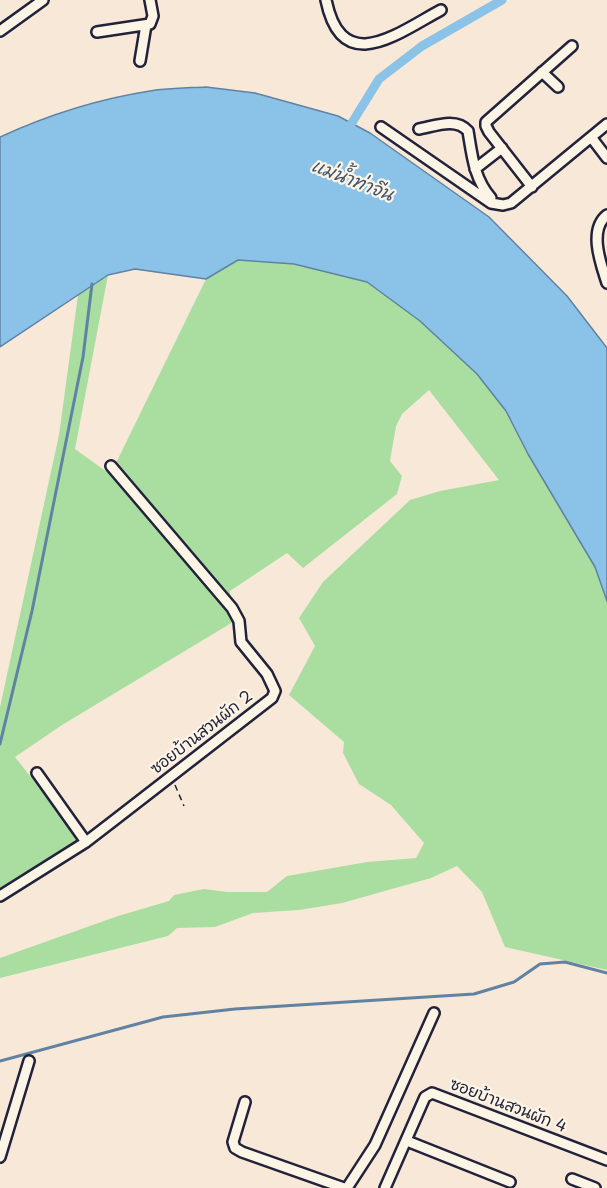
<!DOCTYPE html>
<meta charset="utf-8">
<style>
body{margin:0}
canvas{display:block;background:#f8e8d7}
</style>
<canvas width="607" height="1188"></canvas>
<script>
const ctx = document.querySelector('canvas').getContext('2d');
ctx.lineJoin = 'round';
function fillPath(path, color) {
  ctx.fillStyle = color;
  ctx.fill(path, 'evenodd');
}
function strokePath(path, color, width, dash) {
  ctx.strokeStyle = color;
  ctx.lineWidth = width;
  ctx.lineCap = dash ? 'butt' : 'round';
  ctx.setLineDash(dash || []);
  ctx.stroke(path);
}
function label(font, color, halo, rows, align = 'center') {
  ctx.font = font + ' "Playpen Sans","Playpen Sans Thai",sans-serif';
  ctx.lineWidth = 4.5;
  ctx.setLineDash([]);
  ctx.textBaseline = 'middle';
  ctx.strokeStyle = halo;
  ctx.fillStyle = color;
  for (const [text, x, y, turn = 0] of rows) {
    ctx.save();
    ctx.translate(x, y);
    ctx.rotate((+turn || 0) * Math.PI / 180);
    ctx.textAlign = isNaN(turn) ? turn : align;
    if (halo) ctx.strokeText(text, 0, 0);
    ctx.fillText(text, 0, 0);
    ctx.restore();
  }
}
fillPath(new Path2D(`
 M238 260 294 264 367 282 420 321 477 374 506 411 528 454 595 567 607 601V970L505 947 482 892 457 866 431 878 342 903 299 910 253 913 215 927 177 928 168 936 0 978V958L118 916 169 901 174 895 204 889 227 892H267L287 876 367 862 416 858 424 843 391 805 359 784 343 753 344 742 289 695 315 646 299 618 323 582 410 500 440 491 499 480 429 390 402 414 396 426 390 461 402 476 397 494 303 568 287 553 230 591 233 622 62 725 15 757 80 839 0 889V707L59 435 78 295 108 275 75 449 107 472 116 463 206 279Z`), '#aadea0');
const water = new Path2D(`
 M206 87 255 93 338 116 370 133 489 217 567 296 607 348V601L595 567 528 454 506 411 477 374 420 321 367 282 294 264 238 260 206 279 135 269 108 275 0 347V137C48 115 98 99 150 91 168 88 187 88 206 87Z`);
fillPath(water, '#8ac2e8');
strokePath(water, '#6082a3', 1.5);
strokePath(new Path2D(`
 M0 744 32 611 83 357 92 284
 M0 1061 163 1017 235 1009 474 994 514 982 540 964 565 962 607 973`), '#6082a3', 3);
strokePath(new Path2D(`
 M345 134 379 79 422 46 502 0`), '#8ac2e8', 9);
const minor = new Path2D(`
 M326 0C342 78 398 33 441 10
 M0 31 43 0
 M97 32 150 24 153 16 150 0
 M140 61 146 25
 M542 72 558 87
 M381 127 491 203 503 205 511 203 607 124
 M419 129C435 126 456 117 468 131 472 155 474 179 491 198
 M591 137 607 158
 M475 169 502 148
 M532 187 489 132 486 126V122L572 46
 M607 215C588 230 601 264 607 283
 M37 773 86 842
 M0 896 86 842 112 822 272 698 275 691 267 674 241 642 239 621 232 608 111 466
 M245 1102 233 1142 235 1148 242 1152 344 1188
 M407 1141 510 1182
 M0 1157 29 1061
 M572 1179 595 1188
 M347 1188 375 1145 434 1013
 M385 1188 425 1097 432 1093 607 1160`);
strokePath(minor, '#22223b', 14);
strokePath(new Path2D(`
 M206 728 211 734
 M175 785 184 806`), '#22223b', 1.5, [6, 4.5]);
strokePath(minor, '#fcf5e5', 9);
label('16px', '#22223b', '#fcf5e5', [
 ["ซอยบ้านสวนผัก 2",202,733,-38],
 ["ซอยบ้านสวนผัก 4",508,1106,21]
]);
label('italic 18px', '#41526f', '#fcf5e5', [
 ["แม่น้ำท่าจีน",352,181,21]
]);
</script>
